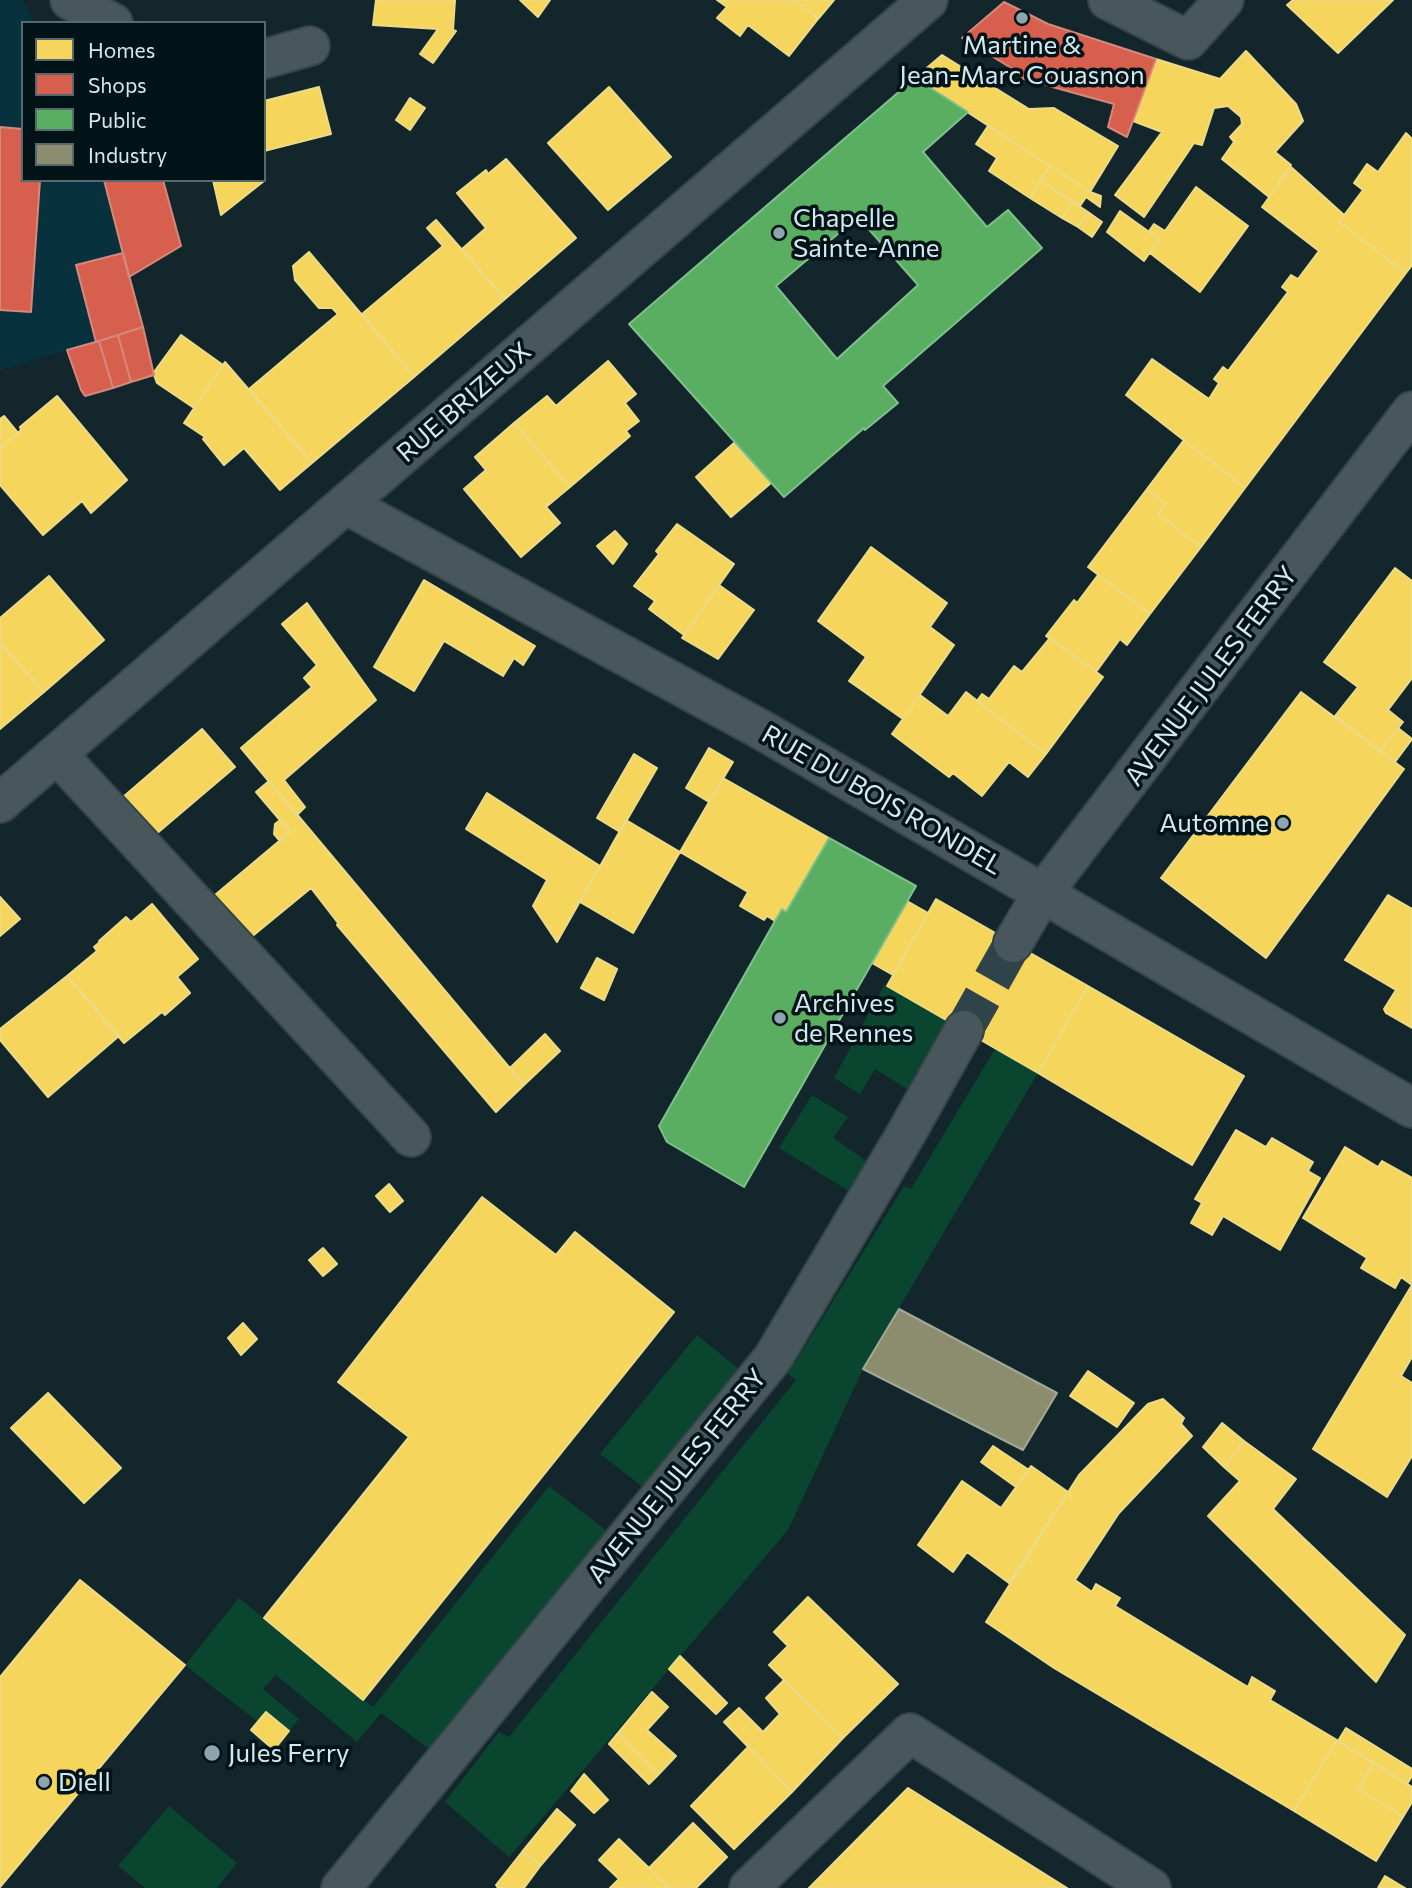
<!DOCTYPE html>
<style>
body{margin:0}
#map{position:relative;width:1412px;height:1888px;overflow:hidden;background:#12262c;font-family:Commissioner,sans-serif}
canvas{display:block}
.legend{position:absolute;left:21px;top:21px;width:245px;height:161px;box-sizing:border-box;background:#021318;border:2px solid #55696f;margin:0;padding:9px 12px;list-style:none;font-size:21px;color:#d2e9f2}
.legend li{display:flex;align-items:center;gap:14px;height:35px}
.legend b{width:35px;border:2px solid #55696f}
</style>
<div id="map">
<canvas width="1412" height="1888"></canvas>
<ul class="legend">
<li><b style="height:19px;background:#f6d55c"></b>Homes</li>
<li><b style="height:19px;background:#d6604d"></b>Shops</li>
<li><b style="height:19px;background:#5aae61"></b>Public</li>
<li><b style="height:19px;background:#8c8c6e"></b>Industry</li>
</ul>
</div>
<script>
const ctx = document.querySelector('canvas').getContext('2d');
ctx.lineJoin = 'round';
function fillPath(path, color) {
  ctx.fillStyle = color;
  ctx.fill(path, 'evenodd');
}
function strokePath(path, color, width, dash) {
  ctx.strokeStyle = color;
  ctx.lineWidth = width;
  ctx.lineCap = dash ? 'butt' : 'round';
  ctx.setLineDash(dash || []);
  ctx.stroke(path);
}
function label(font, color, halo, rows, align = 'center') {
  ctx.font = font + ' Commissioner,sans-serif';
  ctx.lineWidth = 7;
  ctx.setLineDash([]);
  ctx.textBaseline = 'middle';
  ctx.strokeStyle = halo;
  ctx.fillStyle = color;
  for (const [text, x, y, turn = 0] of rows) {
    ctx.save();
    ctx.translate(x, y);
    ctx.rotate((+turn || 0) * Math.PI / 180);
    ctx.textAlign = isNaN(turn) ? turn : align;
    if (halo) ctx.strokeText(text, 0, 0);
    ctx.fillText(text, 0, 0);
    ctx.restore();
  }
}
fillPath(new Path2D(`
 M0 0H23L34 23H23V180H104L143 327 0 370Z`), '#07323d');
fillPath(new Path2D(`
 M884 985 952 1024 909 1090 875 1069 860 1094 834 1078Z
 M995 1049 1038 1073 863 1369 788 1530 509 1857 445 1802 499 1732 509 1737 796 1380 788 1374 904 1186 911 1189Z
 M812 1095 848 1117 833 1138 868 1162 849 1191 779 1148Z
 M697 1335 739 1369 643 1487 600 1454Z
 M549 1486 607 1531 429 1749 381 1713 357 1742 276 1675 263 1689 299 1719 289 1731 267 1712 258 1722 185 1665 239 1598 373 1707Z
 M169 1806 237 1863 217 1888H145L118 1866Z`), '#0a4530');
const homes = new Path2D(`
 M376 0H455L453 30 456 31 433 63 420 54 438 29 373 25Z
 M520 0H550L538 17Z
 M717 0H795L818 19 789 56 748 25 740 36 717 18 727 7Z
 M795 0H834L818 19Z
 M1293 0H1393L1338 53 1287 5Z
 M1246 51 1296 104 1303 121 1275 152 1291 165 1269 197 1222 159 1234 142 1230 137 1242 124 1241 117 1228 106 1214 108 1202 145 1194 143 1144 217 1115 195 1162 132 1133 121 1156 59 1220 79Z
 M942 55 1029 109 1054 108 1118 146 1090 192 915 78Z
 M319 87 331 134 264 151V101Z
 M609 87 671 157 608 210 548 143Z
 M410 98 425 108 410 130 396 120Z
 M988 126 1050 166 1030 198 989 171 997 158 976 144Z
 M1406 133 1412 139V265L1406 273 1339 222 1363 190 1354 183 1367 164 1378 172Z
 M506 159 576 238 505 299 462 249 486 228 457 193 486 170 488 174Z
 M1050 166 1090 192 1101 196 1100 207 1086 197 1080 206 1040 181Z
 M1291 167 1344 215 1339 222 1406 273 1245 488 1126 395 1152 359 1209 399 1219 383 1214 379 1223 367 1228 371 1288 292 1282 287 1291 275 1298 279 1319 251 1262 207Z
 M213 180H264V181L221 215Z
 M1040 181 1073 202 1062 218 1030 198Z
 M1196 187 1248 226 1200 292 1150 253 1159 239 1149 231 1154 224 1165 231Z
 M1073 202 1088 212 1078 227 1062 218Z
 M1120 211 1159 239 1144 261 1107 232Z
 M1088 212 1102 222 1092 237 1078 227Z
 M436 220 505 299 414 377 362 314 443 246 427 228Z
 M309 252 414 377 312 463 249 389 338 314 332 308H319L295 280 293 266Z
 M181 335 223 365 194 408 157 383 154 375V372Z
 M608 361 636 394 625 403 639 421 626 431 630 436 570 487 514 423 547 396 556 406Z
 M225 362 312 463 280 490 244 448 224 465 203 439 205 437 184 423Z
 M57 396 127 480 91 513 82 501 43 535 0 485V449L21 430 20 427Z
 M4 416 18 433 0 449V419Z
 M514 423 570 487 546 507 560 523 521 557 464 489 486 470 475 457Z
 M1184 440 1245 488 1201 547 1158 514 1165 504 1147 489Z
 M734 443 771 483 731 517 696 477Z
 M1147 489 1165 504 1158 514 1201 547 1150 614 1088 567Z
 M677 524 734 564 684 635 649 609 655 601 634 586 659 554 656 551Z
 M615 531 627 544 613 564 597 546Z
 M871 547 947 603 930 627 954 645 903 719 849 681 866 657 818 621Z
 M1395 568 1412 581V678L1388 710 1403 722 1380 751 1335 716 1358 687 1324 662Z
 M1098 575 1150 614 1127 645 1120 639 1096 672 1046 636 1074 600 1077 603Z
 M49 576 104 640 44 692 0 643V618Z
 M424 580 535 646 523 665 514 658 503 676 444 641 414 691 374 667Z
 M719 585 754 610 718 659 682 638Z
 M307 603 376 700 284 780 305 807 297 815 241 748 312 687 304 678 317 665 282 624Z
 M1050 638 1103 677 1046 754 977 701 982 694 989 699 1014 666 1022 672Z
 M0 643 44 692 0 729Z
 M966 692 1046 754 1028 777 1009 762 982 796 953 773 949 777 892 734 920 695 948 716Z
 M1301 692 1404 769 1266 958 1161 878Z
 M1398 728 1412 739 1395 762 1380 751Z
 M202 729 235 767 155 835 123 797Z
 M709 748 733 762 709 802 686 788Z
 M634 754 657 768 620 832 597 818Z
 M723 778 829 838 786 912 782 909 775 921 767 916 764 920 740 906 748 892 680 852Z
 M269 781 524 1085 496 1112 337 925 338 923 311 888 244 943 209 900 290 832 256 792Z
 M487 793 600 866 557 942 533 906 547 880 466 829Z
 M280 820 290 832 280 841 274 834 275 824Z
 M626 820 680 852 633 933 580 902Z
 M1388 895 1412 909V1028L1386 1013 1384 1009 1396 990 1345 960Z
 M0 897 20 919 0 936Z
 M936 899 1088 986 1038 1073 887 986Z
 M907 901 928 913 893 975 872 963Z
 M152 904 198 959 177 977 190 993 165 1015 162 1012 124 1043 67 976 97 951 94 947 101 941H99L126 917 131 922Z
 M597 958 617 969 604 1000 581 988Z
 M67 976 119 1036 48 1097 0 1040V1029Z
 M1088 986 1244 1076 1192 1165 1038 1073Z
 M545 1034 560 1051 524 1085 510 1068Z
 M1236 1130 1266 1147 1272 1138 1313 1162 1308 1171 1320 1178 1280 1250 1223 1216 1212 1235 1191 1223 1202 1203 1195 1199Z
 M1345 1147 1378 1167 1382 1161 1412 1178V1285L1401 1277 1395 1288 1361 1268 1367 1258 1303 1218Z
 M389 1184 403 1201 390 1212 376 1196Z
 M482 1197 556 1255 575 1232 674 1312 363 1700 264 1618 409 1437 338 1382Z
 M323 1248 337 1264 323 1276 309 1260Z
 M1412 1285V1357L1401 1376 1412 1383V1456L1387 1497 1313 1449Z
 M243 1323 257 1339 241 1355 228 1338Z
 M1088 1371 1134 1403 1117 1427 1070 1396Z
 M48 1393 121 1468 84 1503 11 1428Z
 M1163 1399 1184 1418 1181 1424 1192 1436 1119 1513 1075 1580 1092 1592 1096 1584 1120 1598 1115 1606 1248 1687 1252 1677 1275 1691 1270 1700 1337 1740 1294 1811 1054 1668 986 1622 1079 1475 1148 1404Z
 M1222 1423 1244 1441 1224 1467 1203 1447Z
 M1244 1441 1296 1479 1273 1509 1405 1635 1376 1682 1208 1516 1240 1481 1224 1467Z
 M993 1446 1029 1470 1016 1487 981 1462Z
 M1031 1466 1068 1492 1009 1583 967 1552 953 1572 918 1545 962 1481 1001 1508Z
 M80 1580 185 1665 0 1887V1677Z
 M808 1597 898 1684 843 1738 769 1665 788 1646 774 1632Z
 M680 1656 727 1703 716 1714 669 1669Z
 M784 1680 843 1738 792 1792 724 1722 739 1708 763 1732 780 1714 766 1698Z
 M652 1692 668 1707 647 1730 676 1756 658 1775 618 1733Z
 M266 1712 289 1731 274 1750 251 1730Z
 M1346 1728 1412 1769V1776L1407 1784 1338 1741Z
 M618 1733 658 1775 649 1784 609 1744Z
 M1337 1740 1374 1763 1358 1789 1403 1817 1376 1861 1294 1811Z
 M748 1747 792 1792 734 1849 691 1806Z
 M1374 1763 1412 1787V1802L1403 1817 1358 1789Z
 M584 1774 608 1800 594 1813 571 1791Z
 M908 1788 1067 1888H809Z
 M557 1809 575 1825 541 1865 522 1852Z
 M693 1823 727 1857 696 1888H669L649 1868Z
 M619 1839 649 1868 669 1888H610L619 1879 599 1860Z
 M522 1852 541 1865 524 1888H498L496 1885Z
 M1385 1876 1405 1888H1378Z`);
fillPath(homes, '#f6d55c');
strokePath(homes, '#ebdb89', 2);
const shops = new Path2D(`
 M1004 2 1048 24 1156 59 1127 137 1108 127 1114 104 1020 78 1021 74 962 38Z
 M0 127 23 129V180H40L31 312 0 310Z
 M104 180H163L181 246 129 277Z
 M123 253 143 327 96 342 76 265Z
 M143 327 154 375 131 382 118 335Z
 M118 335 131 382 113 388 99 341Z
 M99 341 113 388 85 396 81 390 67 350Z`);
fillPath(shops, '#d6604d');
strokePath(shops, '#d5897e', 2);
const public = new Path2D(`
 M915 78 968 112 923 152 987 227 1008 210 1042 248 883 386 898 403 865 430 864 428 784 497 629 324ZM858 217 918 285 837 359 776 286Z
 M829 838 916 886 744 1187 667 1142 659 1126 775 921 782 909 786 912Z`);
fillPath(public, '#5aae61');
strokePath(public, '#7ec08c', 2);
const industry = new Path2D(`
 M899 1309 1057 1393 1023 1450 863 1369Z`);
fillPath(industry, '#8c8c6e');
strokePath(industry, '#a1a896', 2);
strokePath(new Path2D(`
 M964 1030 1013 943`), '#2f434a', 38, [38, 19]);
const minor = new Path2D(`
 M70 0 113 23
 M1108 0 1188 40 1224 0
 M264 59 310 46
 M345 504 760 729 1412 1108
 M57 754 411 1137
 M0 803 928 0
 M1013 943 1042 894 1412 411
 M341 1888 773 1358 907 1132 964 1030
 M749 1888 910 1733 1151 1888`);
strokePath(minor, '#344348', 42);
strokePath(minor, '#47575c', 38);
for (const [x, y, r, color] of [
 [1022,18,7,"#8fa5ad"],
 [779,233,7,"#8fa5ad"],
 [1283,823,7,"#8fa5ad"],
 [780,1018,7,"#8fa5ad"],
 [212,1753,9,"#8fa5ad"],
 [44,1782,7,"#8fa5ad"]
]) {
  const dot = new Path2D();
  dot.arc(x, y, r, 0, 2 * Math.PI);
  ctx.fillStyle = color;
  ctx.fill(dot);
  strokePath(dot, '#021318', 2.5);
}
label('26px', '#d2e9f2', '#021318', [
 ["Martine &",1022,45,"center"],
 ["Jean-Marc Couasnon",1022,75,"center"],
 ["Chapelle",793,218],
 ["Sainte-Anne",793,248],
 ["Automne",1269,823,"right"],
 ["Archives",794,1003],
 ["de Rennes",794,1033],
 ["Jules Ferry",228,1753],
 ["Diell",58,1782]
], 'left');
label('26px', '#d2e9f2', '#021318', [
 ["RUE BRIZEUX",464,402,-41],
 ["AVENUE JULES FERRY",1211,676,-53],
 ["RUE DU BOIS RONDEL",882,800,30],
 ["AVENUE JULES FERRY",677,1476,-51]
]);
</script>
